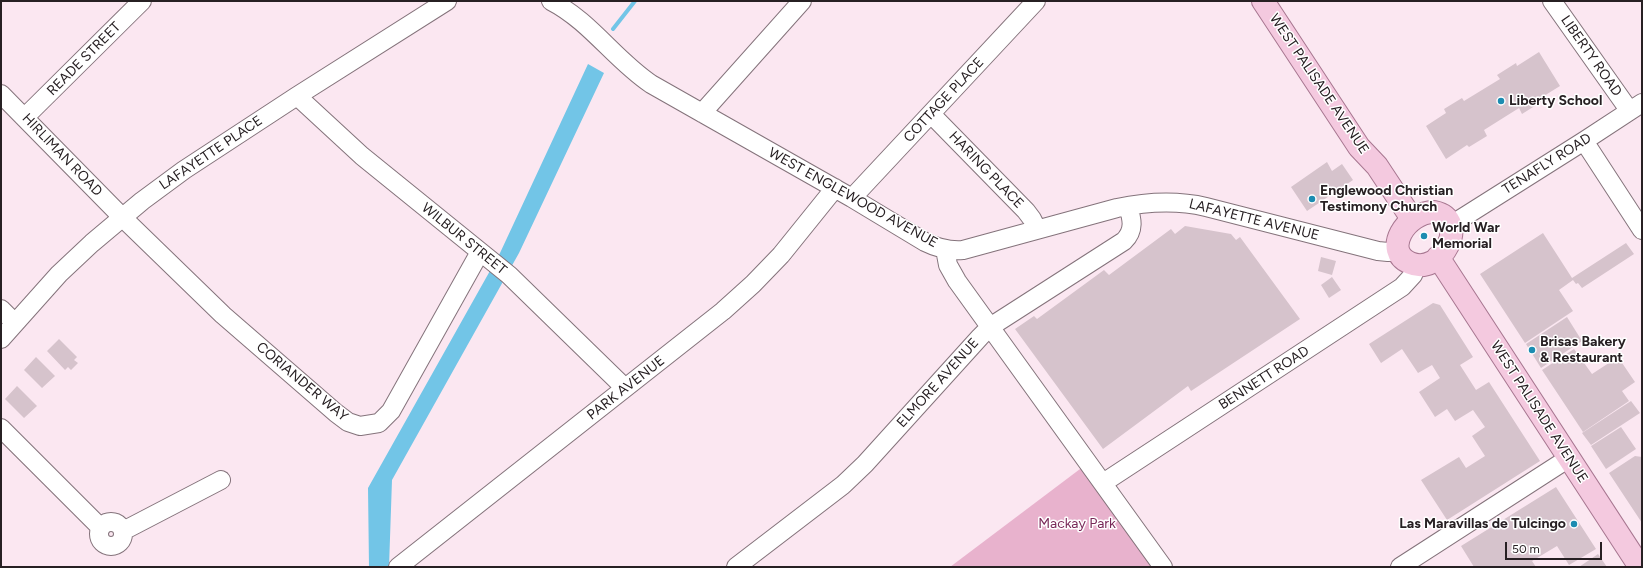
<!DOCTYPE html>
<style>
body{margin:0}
#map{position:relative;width:1643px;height:568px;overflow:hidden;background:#fbe7f1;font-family:Figtree,sans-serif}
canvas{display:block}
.frame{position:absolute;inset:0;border:2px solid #272023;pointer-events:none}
.scale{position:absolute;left:1505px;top:542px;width:97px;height:18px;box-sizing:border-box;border:2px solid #272023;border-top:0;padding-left:5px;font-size:12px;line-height:14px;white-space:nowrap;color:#272023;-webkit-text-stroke:3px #fff;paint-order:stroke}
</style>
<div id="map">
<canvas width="1643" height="568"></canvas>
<div class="frame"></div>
<div class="scale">50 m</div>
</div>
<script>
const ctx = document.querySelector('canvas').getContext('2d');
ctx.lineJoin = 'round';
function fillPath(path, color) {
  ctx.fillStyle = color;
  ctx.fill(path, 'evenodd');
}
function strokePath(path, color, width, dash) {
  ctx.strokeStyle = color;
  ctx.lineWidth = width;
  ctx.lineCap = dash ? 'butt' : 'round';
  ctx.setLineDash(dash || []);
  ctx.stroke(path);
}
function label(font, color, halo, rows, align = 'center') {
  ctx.font = font + ' Figtree,sans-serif';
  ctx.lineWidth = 3;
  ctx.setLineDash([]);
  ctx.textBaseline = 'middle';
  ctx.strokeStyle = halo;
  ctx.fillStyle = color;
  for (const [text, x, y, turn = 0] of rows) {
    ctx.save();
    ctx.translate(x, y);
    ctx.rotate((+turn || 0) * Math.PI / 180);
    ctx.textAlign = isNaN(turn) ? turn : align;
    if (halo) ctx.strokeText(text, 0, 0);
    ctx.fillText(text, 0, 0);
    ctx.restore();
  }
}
fillPath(new Path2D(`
 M1088 463 1160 567H950Z`), '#e8b2cd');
fillPath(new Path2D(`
 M588 64 604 73 519 253 392 480 389 567H369L368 488 500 253Z`), '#72c5e7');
strokePath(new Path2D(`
 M613 29 635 1`), '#72c5e7', 4);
fillPath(new Path2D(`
 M1539 52 1560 86 1539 99 1541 102 1522 114 1519 108 1484 130 1487 136 1469 147 1467 145 1446 159 1426 126 1446 113 1444 109 1462 98 1464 101 1500 79 1497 75 1516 63 1517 66Z
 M1327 162 1332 171 1342 164 1353 180 1307 211 1291 187Z
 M1185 226 1231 234 1236 240 1240 237 1300 319 1191 391 1188 386 1103 449 1015 329 1034 316 1037 319 1104 270 1109 275 1171 229 1175 234Z
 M1543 233 1572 278 1626 243 1634 254 1582 288 1578 283 1576 284 1573 280 1559 290 1573 311 1525 343 1480 274Z
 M1321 257 1336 261 1332 275 1318 271Z
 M1332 277 1341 290 1329 298 1321 285Z
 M1433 303 1440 305 1473 357 1460 365 1476 390 1489 382 1540 461 1447 520 1421 480 1459 457 1466 468 1485 456 1472 436 1485 427 1473 410 1455 421 1447 409 1435 417 1419 392 1440 378 1432 365 1418 373 1402 349 1381 363 1369 344Z
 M1567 317 1582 341 1541 368 1526 344Z
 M59 339 77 357 74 360 78 363 71 370 68 367 65 370 47 351Z
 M1574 349 1592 374 1618 357 1635 382 1622 391 1629 401 1583 432 1542 370Z
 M36 357 55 376 42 388 24 370Z
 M17 386 37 406 24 418 5 399Z
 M1631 401 1640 413 1591 445 1582 433Z
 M1621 427 1636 449 1606 469 1591 446Z
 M1635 456 1642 457V523L1609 473Z
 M1556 487 1596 549 1569 565 1557 546 1532 561 1536 567H1474L1461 546Z
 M1598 554 1607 567H1579Z`), '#d6c3cc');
const minor = new Path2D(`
 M551 1C590 21 615 60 651 84L852 198 925 242C937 248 949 251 963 250L1117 208C1146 202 1176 200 1206 207L1378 251 1388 252 1399 251
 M1552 1 1629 110
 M1 94 122 217 223 315 336 413 348 422 360 426 379 423 391 411 480 252
 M297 96 362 156 509 275 625 388
 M702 113 802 1
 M931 114 1026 211 1032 219 1037 229
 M25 117 142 1
 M1584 141 1642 230
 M852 198 1036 1
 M1451 225 1584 141 1642 103
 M945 249 948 265 957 281 1163 567
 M1 309 15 323
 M1 339 59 274 92 243 142 201 184 170 297 96 447 1
 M1 428 101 528
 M1103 483 1402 287 1413 275 1417 265
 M99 534a12 12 0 1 1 24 0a12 12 0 1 1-24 0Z
 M123 531 221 480
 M398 567 723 311 753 284 781 255 835 188
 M736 567 843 485 865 464 980 337 990 327 1124 241C1135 230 1132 219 1128 206
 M1400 567 1569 458`);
const major = new Path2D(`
 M1263 1 1359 147 1377 166 1412 219
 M1434 212C1471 219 1442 277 1410 263 1382 251 1406 212 1434 212Z
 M1438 257 1640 567`);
strokePath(minor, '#84737b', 20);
strokePath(major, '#a77690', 24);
strokePath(minor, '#fff', 18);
strokePath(major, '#f4c9df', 22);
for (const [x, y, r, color] of [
 [1501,101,4,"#1b8cb1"],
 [1312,199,4,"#1b8cb1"],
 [1424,236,4,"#1b8cb1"],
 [1532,350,4,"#1b8cb1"],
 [1574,524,4,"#1b8cb1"]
]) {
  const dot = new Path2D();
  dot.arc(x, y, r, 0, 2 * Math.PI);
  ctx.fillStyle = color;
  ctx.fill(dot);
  strokePath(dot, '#fff', 1.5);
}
label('14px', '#272023', '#fff', [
 ["LIBERTY ROAD",1591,56,55],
 ["READE STREET",84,59,-45],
 ["WEST PALISADE AVENUE",1319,84,56],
 ["COTTAGE PLACE",944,100,-47],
 ["LAFAYETTE PLACE",211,153,-34],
 ["HIRLIMAN ROAD",62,155,46],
 ["TENAFLY ROAD",1547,164,-32],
 ["HARING PLACE",986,170,46],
 ["WEST ENGLEWOOD AVENUE",853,198,29],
 ["LAFAYETTE AVENUE",1254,220,14],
 ["WILBUR STREET",464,239,39],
 ["BENNETT ROAD",1264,378,-33],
 ["CORIANDER WAY",302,382,40],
 ["ELMORE AVENUE",938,383,-48],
 ["PARK AVENUE",626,388,-38],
 ["WEST PALISADE AVENUE",1539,412,57]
]);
label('bold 14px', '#272023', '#fff', [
 ["Liberty School",1509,101],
 ["Englewood Christian",1320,191],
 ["Testimony Church",1320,207],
 ["World War",1432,228],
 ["Memorial",1432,244],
 ["Brisas Bakery",1540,342],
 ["& Restaurant",1540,358],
 ["Las Maravillas de Tulcingo",1566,524,"right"]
], 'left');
label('14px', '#792959', '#fff', [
 ["Mackay Park",1077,524]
]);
</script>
